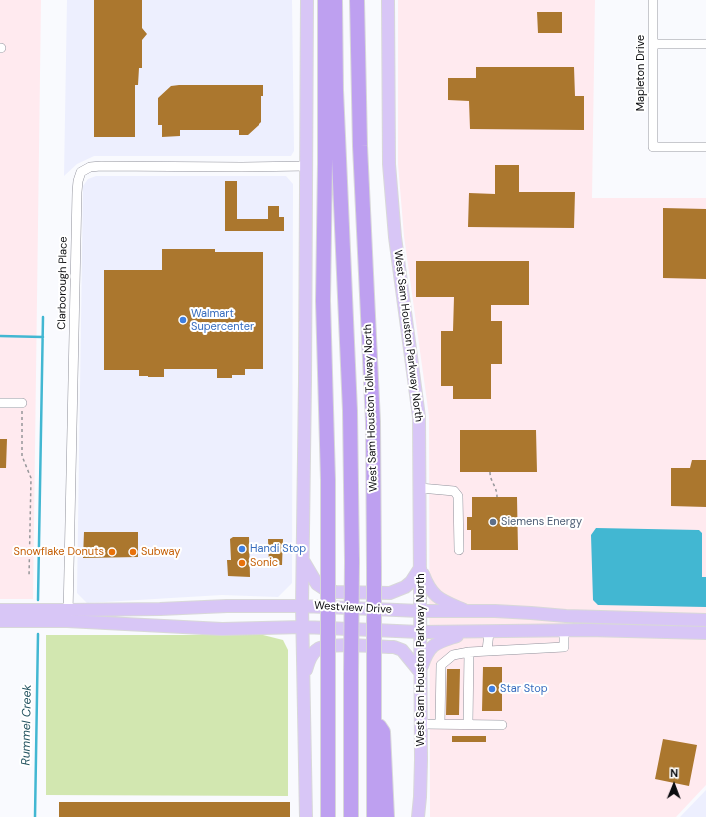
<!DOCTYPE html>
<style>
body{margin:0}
#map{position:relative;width:706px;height:817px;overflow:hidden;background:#f9fafe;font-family:"DM Sans",sans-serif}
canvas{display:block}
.north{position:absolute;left:654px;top:765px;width:40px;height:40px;-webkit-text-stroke:3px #fff;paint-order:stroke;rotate:1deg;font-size:11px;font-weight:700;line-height:16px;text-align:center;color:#0b0c0f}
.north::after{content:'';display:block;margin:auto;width:14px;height:18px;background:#0b0c0f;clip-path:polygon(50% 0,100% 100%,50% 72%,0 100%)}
</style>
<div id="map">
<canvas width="706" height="817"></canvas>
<div class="north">N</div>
</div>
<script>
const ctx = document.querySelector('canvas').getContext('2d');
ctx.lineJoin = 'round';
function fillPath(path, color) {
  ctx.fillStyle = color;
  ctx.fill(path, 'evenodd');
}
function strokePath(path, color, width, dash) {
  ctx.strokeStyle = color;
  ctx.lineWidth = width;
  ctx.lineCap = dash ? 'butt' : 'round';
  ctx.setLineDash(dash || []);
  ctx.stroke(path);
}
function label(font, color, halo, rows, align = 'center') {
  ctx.font = font + ' "DM Sans",sans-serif';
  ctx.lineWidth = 4;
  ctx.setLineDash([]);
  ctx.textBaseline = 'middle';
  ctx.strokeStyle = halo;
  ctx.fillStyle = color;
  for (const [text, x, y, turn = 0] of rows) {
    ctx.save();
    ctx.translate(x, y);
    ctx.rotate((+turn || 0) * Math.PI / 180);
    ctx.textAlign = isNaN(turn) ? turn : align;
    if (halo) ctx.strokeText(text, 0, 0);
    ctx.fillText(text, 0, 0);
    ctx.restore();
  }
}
fillPath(new Path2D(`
 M67 0H292L294 151 291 156H94L77 164 64 176Z
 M96 176H286L293 184 292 583 278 597 222 595 87 603 77 593 83 186 88 179Z
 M706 790V817H680Z`), '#edeffe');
fillPath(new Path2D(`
 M0 0H41L33 599H0Z
 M398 0H595L592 198H706V785L676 817H430L429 416 404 236 398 164Z`), '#ffeaef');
fillPath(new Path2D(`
 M46 635H263L283 640 288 650V796L46 795Z`), '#d2e7b0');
fillPath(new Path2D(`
 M596 528 699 530 702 533V577H706V607L598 605 593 600 591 535Z`), '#42b7d2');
strokePath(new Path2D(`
 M0 336 43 337
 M38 600 43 317
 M35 817 38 634`), '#42b7d2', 2.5);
fillPath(new Path2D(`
 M94 0H142V28L147 34 142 40V68H139L138 85H135V137H94Z
 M537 12H562V33H538Z
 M476 67H574L575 96H584V130L470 129 469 101 448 100V78H476Z
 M179 85H263V96H261V122L259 124V125L248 135H239V130H180V136L162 137V125H158V98L171 86Z
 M495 165H519V192H575L574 228 468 227 469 193 495 194Z
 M225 181H237V219H268V206H279V217H284V231H225Z
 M663 208 706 209V279L663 278Z
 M162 249H215V252H263V369H245V375H232V378H217V369H164V377H148V376H139V370H104V270H162Z
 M416 261H529V305H491V321H502V364H491V399H453V386H441V331H453L454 297H416Z
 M460 430H536L537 472H460Z
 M0 439H7L6 468H0Z
 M692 460H706V507L671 506V468H690Z
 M472 497H517L518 550H471V530H467V517H472Z
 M84 532H138V557L83 558Z
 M233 537H249L250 577 228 576 227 560H231L230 539Z
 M268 539H283L282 565H269Z
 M483 667H502V711H482Z
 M447 669H460L459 715H446Z
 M452 736H486V742H452Z
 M663 739 697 745 689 786 655 779Z
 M59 802H290V817H59Z`), '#ab772e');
const minor = new Path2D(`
 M653 0V147H706
 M653 44H706
 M0 48H1
 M0 403H22
 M420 488 454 491 458 496 459 550
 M68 615 77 192 78 181 81 172 90 167 101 166 242 167 307 166
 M487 651 489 632
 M421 724 502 725
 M440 724 441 665 453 655 469 652 564 647V630
 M468 724 469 652`);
const major = new Path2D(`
 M388 0 389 164 395 237 419 417 421 760 420 797 418 817
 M304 562 317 584 323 588 335 592 390 593 405 587 411 582 420 568
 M423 574C432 598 441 600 464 610
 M0 610H68L160 609 227 606H302L420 611H495L531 613 566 616 706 620
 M0 621H67L222 629 303 627 420 632 588 630 706 633
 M422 666C430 643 436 643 457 636
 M306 670C308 663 311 653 318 649 327 642 381 647 394 647L402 650 420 672
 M306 817 302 606 305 381 307 0`);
const highway = new Path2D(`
 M325 0V163L323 301 328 480
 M335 0 336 90 350 411 352 561
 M357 0 360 146 373 422 374 570
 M379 726 383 732 387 817
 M351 817V675
 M374 817V675`);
strokePath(minor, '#91929c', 10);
strokePath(major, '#d8d8d9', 14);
strokePath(highway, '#d8d8d9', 16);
strokePath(new Path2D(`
 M22 411V456L31 478 29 577
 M490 472C490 482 497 486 497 497`), '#96979a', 1.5, [3, 3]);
strokePath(minor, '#fff', 9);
strokePath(major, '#d8c6f6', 12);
strokePath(highway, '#bea0f0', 14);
const highwayBridge = new Path2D(`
 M328 480V817
 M374 570V675
 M351 675 352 561`);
strokePath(highwayBridge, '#d8d8d9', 16, []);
strokePath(highwayBridge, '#bea0f0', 14);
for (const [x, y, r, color] of [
 [183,320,4,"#3f7fe0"],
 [493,522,4,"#5c6f8a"],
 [242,549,4,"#3f7fe0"],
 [112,552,4,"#e8710a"],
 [133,552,4,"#e8710a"],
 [242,563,4,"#e8710a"],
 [492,689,4,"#3f7fe0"]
]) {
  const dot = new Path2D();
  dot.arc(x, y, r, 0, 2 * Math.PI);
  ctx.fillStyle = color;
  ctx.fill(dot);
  strokePath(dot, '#fff', 1.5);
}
label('11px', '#0b0c0f', '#fff', [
 ["Mapleton Drive",641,73,-90],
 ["Clarborough Place",63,283,-89],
 ["West Sam Houston Parkway North",408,336,83],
 ["West Sam Houston Tollway North",371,408,-92],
 ["Westview Drive",353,608,3],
 ["West Sam Houston Parkway North",421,660,-90]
]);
label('11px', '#366cbe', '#fff', [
 ["Walmart",191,314],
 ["Supercenter",191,327],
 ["Handi Stop",250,549],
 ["Star Stop",500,689]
], 'left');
label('11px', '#4e5e75', '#fff', [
 ["Siemens Energy",501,522]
], 'left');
label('11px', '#c56008', '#fff', [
 ["Snowflake Donuts",104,552,"right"],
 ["Subway",141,552],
 ["Sonic",250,563]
], 'left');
label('italic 12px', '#22525f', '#fff', [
 ["Rummel Creek",27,725,-89]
]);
</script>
